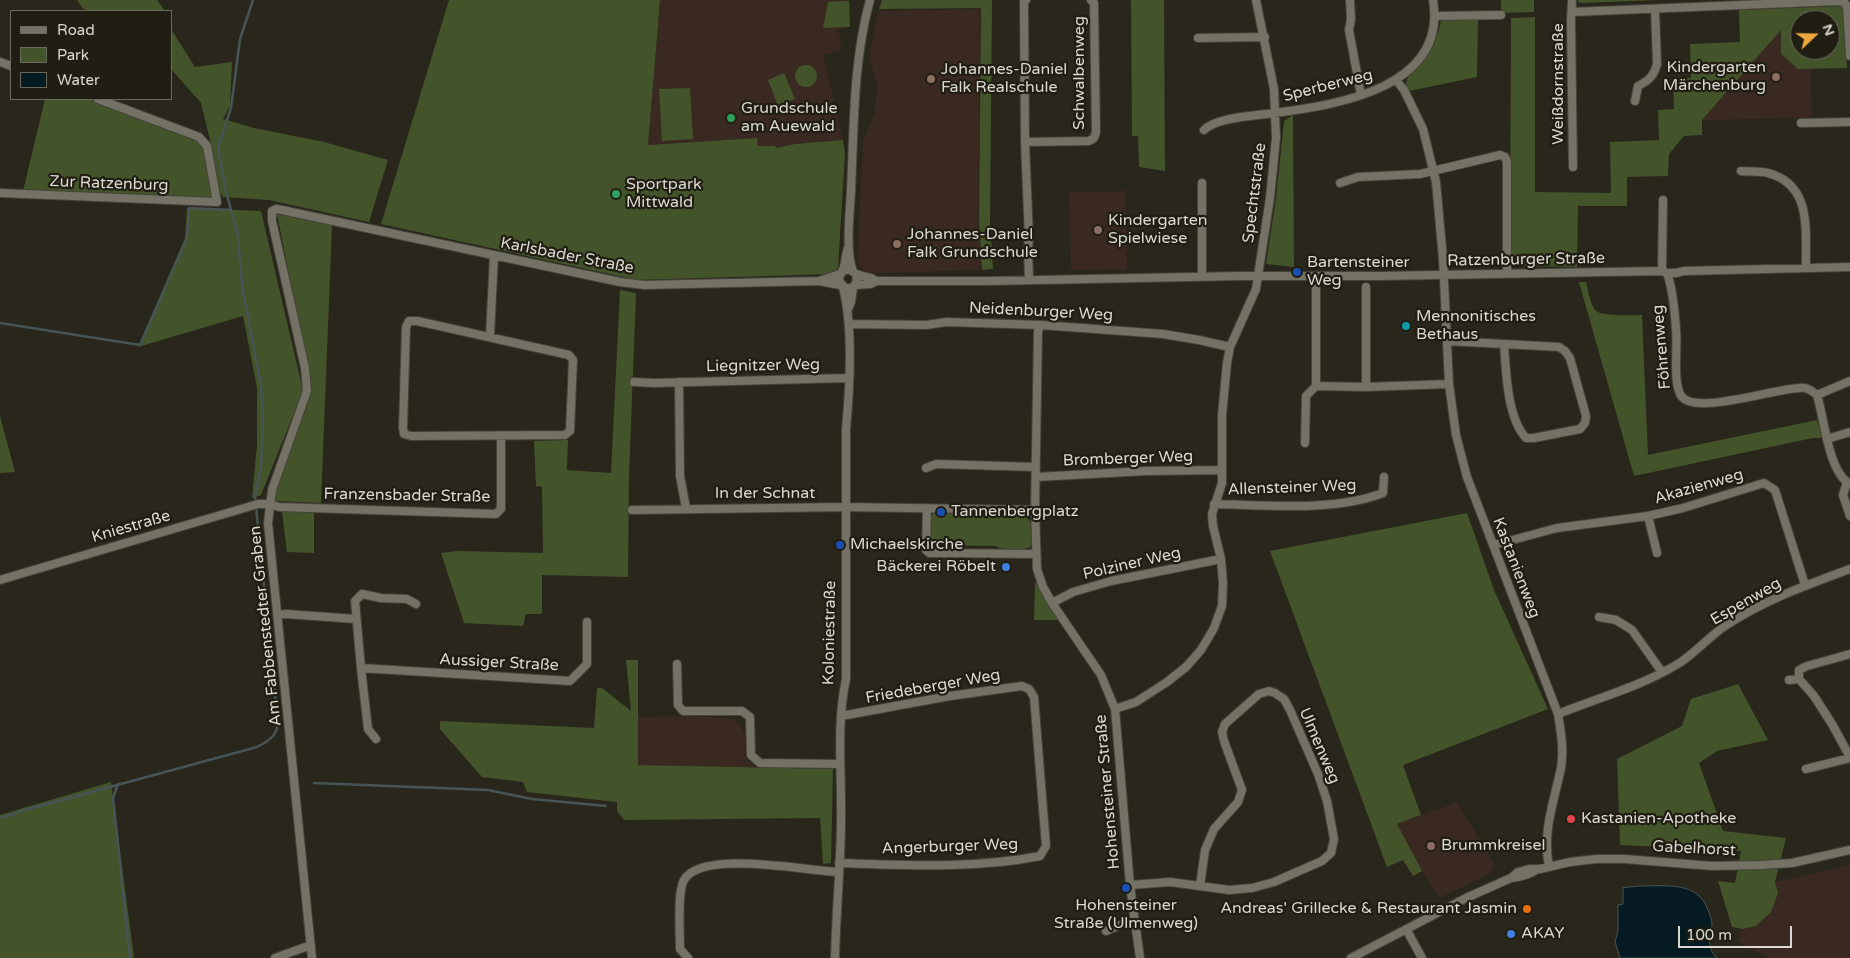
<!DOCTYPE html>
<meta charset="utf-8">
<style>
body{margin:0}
#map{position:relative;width:1850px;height:958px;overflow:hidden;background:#29261c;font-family:"Varela Round",sans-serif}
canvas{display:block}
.legend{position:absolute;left:10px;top:10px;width:162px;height:90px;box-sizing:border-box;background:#201d13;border:1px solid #6a685f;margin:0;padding:6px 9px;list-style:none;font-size:15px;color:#dad8d1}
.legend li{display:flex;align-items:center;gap:10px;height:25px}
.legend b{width:25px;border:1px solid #6a685f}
.north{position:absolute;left:1790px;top:10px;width:50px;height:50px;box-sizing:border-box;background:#201d13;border:1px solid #6a685f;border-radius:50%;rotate:69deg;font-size:14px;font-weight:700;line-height:20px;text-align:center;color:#dad8d1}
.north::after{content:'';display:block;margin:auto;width:18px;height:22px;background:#eea73c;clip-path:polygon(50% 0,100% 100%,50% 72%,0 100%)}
.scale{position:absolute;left:1678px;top:926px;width:114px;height:22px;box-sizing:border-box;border:2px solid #dad8d1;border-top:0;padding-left:6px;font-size:15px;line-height:18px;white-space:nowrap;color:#dad8d1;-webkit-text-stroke:4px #201d13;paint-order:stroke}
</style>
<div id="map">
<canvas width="1850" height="958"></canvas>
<ul class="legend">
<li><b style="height:6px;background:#747165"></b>Road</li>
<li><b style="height:14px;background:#43542a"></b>Park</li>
<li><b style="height:14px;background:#061b21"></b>Water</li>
</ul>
<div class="north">N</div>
<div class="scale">100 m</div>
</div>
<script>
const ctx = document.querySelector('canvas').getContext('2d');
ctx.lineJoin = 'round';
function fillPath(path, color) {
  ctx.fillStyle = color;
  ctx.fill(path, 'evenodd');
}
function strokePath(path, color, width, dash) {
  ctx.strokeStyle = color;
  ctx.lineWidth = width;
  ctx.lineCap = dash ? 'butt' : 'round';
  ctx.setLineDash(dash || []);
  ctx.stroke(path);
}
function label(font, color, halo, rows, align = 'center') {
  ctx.font = font + ' "Varela Round",sans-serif';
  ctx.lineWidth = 4.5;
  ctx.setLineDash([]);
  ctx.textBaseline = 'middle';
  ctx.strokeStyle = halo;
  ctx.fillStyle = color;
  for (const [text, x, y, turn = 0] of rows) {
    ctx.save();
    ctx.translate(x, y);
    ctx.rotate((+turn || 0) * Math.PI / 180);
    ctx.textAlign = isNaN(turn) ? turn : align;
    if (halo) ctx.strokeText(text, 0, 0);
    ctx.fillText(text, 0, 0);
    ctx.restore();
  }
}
fillPath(new Path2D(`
 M660 0H849L850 27 838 29 842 50 823 55 843 140 795 144 776 148 775 146H758L756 138 648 145Z
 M980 9 978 222 981 270 875 273 864 271 857 261 863 142 875 111 877 84 869 57 878 11Z
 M1781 29 1798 69H1811L1812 118 1702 120Z
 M1126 191 1127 269 1071 270 1069 192Z
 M682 716 727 718 734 720 740 724 745 737 746 757 750 763 762 768 638 765V717Z
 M1457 802 1495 865 1490 874 1439 898 1422 871 1413 876 1403 860 1387 867 1374 833Z
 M1850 865V958H1769L1737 941 1743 929 1756 926 1778 893 1775 882Z`), '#3a2920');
fillPath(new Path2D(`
 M77 0H157L165 11H89L83 9Z
 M449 0H660L648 145 757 138 758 146H775L776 148 795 144 843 140 845 154 838 268 832 274 637 280 381 224Z
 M882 0H992L990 223 993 269 982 270 979 222 981 8 879 9Z
 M1131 0H1164L1165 171 1139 167 1138 136H1132Z
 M1501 0H1534V12L1501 13Z
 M1578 0H1660L1579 3Z
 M849 1 850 27 823 28 828 2Z
 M1843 6 1847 68 1798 69 1781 54V30L1702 120V135L1684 136 1669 154 1668 176 1627 177V206H1578L1577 267 1510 266 1511 18 1535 17V192L1611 193 1610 142 1659 140 1658 110 1674 109 1673 79 1691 78 1690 44 1740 42 1739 10ZM1800 20H1830V50H1800Z
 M1478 18 1477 77 1409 91C1407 87 1405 84 1407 80 1409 72 1420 66 1425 59 1434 47 1439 34 1441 19Z
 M171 29 195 67 232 62 230 106 223 119 254 128 324 142 388 160 369 222 269 200 223 197 217 188 210 140 201 103 171 69Z
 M795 76a11 11 0 1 1 22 0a11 11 0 1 1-22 0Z
 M784 73 795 99 778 106 768 80Z
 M690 88 693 139 662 141 659 89Z
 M45 99H89L198 139 204 147 213 198 23 191Z
 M1293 115 1294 267 1266 264 1276 198 1284 121Z
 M187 208 261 211 303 391 261 495 252 498 257 445V388L243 316 138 347 185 238Z
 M277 214 332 225 321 503 276 501 274 495 312 391Z
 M1579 282H1586C1588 290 1590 303 1595 310 1601 317 1632 315 1642 315L1648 455 1817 420 1822 438H1813L1634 476Z
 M620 290 636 293 629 477 628 577 542 575V614H526L523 626 464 623 441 553 458 551 543 553 542 487 536 486 534 441 568 440 567 470 611 473Z
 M0 416 15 472 0 473Z
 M314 511V553L287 552 282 512Z
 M938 512 1020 513C1034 519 1032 531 1032 544L1030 547C1022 551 1003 551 996 546L938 545 934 548C929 543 927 522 931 516 933 513 935 513 938 512Z
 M1467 513 1494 590 1548 709 1403 765 1421 815 1397 824 1422 871 1413 876 1403 860 1387 867 1270 551Z
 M1035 583H1038L1045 598 1058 620H1034Z
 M626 660H638V765L833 769 831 863 823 864 820 818 624 820 617 811V802L527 792 523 782 482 777 440 729V721L594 728 597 688H602L631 711Z
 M1738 684 1768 740 1717 751 1699 763 1723 831 1786 838 1775 882 1778 893 1771 912 1756 926 1743 929 1732 927 1718 881 1735 883 1741 851 1620 845 1617 759 1682 726 1691 699Z
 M111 782 134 958H0V815Z`), '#43542a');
const water = new Path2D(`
 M1640 886C1665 886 1698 881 1708 910 1710 915 1712 920 1712 925 1710 938 1706 947 1717 958H1620L1615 942 1618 931V905L1623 904V888Z`);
fillPath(water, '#061b21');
strokePath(water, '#465456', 1);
strokePath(new Path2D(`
 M0 323 140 345 187 238 189 208 231 210
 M314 783 488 790 532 799 606 806
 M118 784 113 798 130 958
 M0 818 29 809 257 747C268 741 276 737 278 724L255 497 261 468 263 419 261 386 242 286 238 234 226 192 218 148 231 108 240 39 253 0`), '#465456', 2.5);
const minor = new Path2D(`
 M1026 0 1024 1 1025 142 1029 239 1028 249 1029 280
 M1350 0 1351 19 1349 30 1361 95
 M1572 0 1571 21 1573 167
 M1572 12 1839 1 1844 2 1847 6 1850 56
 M1436 16 1501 15
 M1198 38 1265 37
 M0 62 11 66
 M1396 80 1404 90 1423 129 1436 182 1443 259 1449 384 1456 435 1467 477 1558 714C1561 732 1564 750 1561 768 1554 802 1542 831 1549 867
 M1635 101 1638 86C1648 81 1654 76 1657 64L1655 9
 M1801 123 1850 122
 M1204 130C1217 117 1255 116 1274 113 1337 105 1448 88 1433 0
 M1025 142 1089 141 1094 138 1096 132 1094 3 1091 0
 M1741 171C1750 172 1760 171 1768 173 1813 185 1805 231 1806 268
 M1202 183V276
 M1340 183 1358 177 1420 174 1500 155 1505 157 1507 162V273
 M0 193 217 202 207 146 199 137 98 99
 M843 271 849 269 856 274 857 281 853 288H845L839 281C839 275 841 274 843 269 846 263 845 255 848 248
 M853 271C845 253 850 211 851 191 854 127 853 61 870 0
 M1662 271 1663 200
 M1667 273C1672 287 1675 314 1676 330 1678 346 1672 385 1682 397 1698 415 1776 388 1800 388 1807 387 1812 391 1817 395 1824 417 1828 468 1847 482L1843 495 1850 516
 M856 274 871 278 876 281
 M819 281 840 274
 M856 285 871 284 876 281H988L1240 276H1381L1662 271 1667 273H1676L1684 271 1850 267
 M1316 287V386L1366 387
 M1366 287V387L1449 384
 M848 309 851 302 853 288
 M409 321H417L569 355 573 360 570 431 565 435 411 436 404 434 403 428 406 327Z
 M849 324 926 325 947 322 1041 325 1163 334 1199 340 1230 347
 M1041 325 1038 331 1035 510 1037 569 1043 587 1052 603 1101 675 1115 709 1130 885 1140 958
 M490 336 494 255
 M1447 341 1504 344
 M1504 344 1559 347 1565 351 1570 358 1586 416 1585 423 1580 429 1534 438H1526C1507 418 1506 371 1504 344Z
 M634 382 654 383 848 378
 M679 382 680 476 686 508
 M1817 395 1850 381
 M1827 439 1850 432
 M1305 443 1306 396 1316 386
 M926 468 936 464 1036 467
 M1036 477 1146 471 1222 470
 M1214 504C1268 505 1333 512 1383 493L1384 477
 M927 508 926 550 929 553 1035 554
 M632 510 845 507 1035 510
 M1648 516 1657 553
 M1494 545 1557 528 1648 516 1683 508 1764 483 1775 490 1805 585
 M0 580 258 504H269L279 507 496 514 501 509V436
 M1052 603 1073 592 1111 581 1221 559
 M416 604 407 599 381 598 362 594 355 601 361 668 570 681 587 664V622
 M277 615 286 614 356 619
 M1599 617 1616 620 1632 630 1662 672
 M1850 654 1807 666 1799 670V679L1814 696 1832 724 1850 757
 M677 664 678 705 683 711H742L750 717 751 755 760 763 839 764
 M361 668 368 729 376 739
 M1789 680 1799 679
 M1115 709 1136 702 1167 682 1186 667 1201 650 1214 628 1222 606 1223 583 1221 559 1213 526 1212 514 1222 483V415L1227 363 1230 347 1256 289 1270 198 1276 138 1274 89 1256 0
 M1558 714C1598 698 1645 685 1681 662 1697 651 1710 636 1725 626 1764 600 1807 585 1850 569
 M1806 769 1850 758
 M839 863C905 865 975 869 1040 856L1046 846 1034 697 1029 689 1022 686 950 696 841 716
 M1511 878C1521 877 1528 875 1536 870
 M1130 885 1170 882 1229 890 1252 888 1274 882 1322 861 1331 853 1334 839 1327 801 1318 774 1290 710 1284 699 1275 693 1269 691 1259 694 1225 724 1222 732 1224 741 1242 790 1238 802 1214 829 1205 850 1200 886
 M1406 929 1422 958
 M1106 931 1134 919
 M275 958 311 945
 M312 958 268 523 272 490 307 391 305 368 272 221V211L276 209 282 210 620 282 644 285 819 281 840 285
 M688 958 680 949C680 933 677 892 684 880 702 849 807 871 839 872
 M835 958C836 907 842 856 841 805 841 763 837 721 846 679V429C850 387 853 327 843 287
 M1351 958 1466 898 1511 878 1518 872 1529 869H1540L1570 862 1596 859H1625L1712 866 1760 865 1792 863 1850 850`);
strokePath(minor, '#46433b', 10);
strokePath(minor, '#747165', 8);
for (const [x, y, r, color] of [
 [1776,77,5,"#8d6e63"],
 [931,79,5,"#8d6e63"],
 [731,118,5,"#2e9e5b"],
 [616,194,5,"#2e9e5b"],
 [1098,230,5,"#8d6e63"],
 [897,244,5,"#8d6e63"],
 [1297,272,5,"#1a4fb4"],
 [1406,326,5,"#0f9aa8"],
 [941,512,5,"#1a4fb4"],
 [840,545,5,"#1a4fb4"],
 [1006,567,5,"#3f7fe0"],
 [1571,819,5,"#e0444e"],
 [1431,846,5,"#8d6e63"],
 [1126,888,5,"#1a4fb4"],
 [1527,909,5,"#e8710a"],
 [1511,934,5,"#3f7fe0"]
]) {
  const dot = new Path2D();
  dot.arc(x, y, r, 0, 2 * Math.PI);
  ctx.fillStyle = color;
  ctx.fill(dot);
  strokePath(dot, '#201d13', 2);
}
label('16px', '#dad8d1', '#201d13', [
 ["Kindergarten",1766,68,"right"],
 ["Märchenburg",1766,86,"right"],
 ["Johannes-Daniel",941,70],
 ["Falk Realschule",941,88],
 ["Grundschule",741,109],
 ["am Auewald",741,127],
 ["Sportpark",626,185],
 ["Mittwald",626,203],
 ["Kindergarten",1108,221],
 ["Spielwiese",1108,239],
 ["Johannes-Daniel",907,235],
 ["Falk Grundschule",907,253],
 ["Bartensteiner",1307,263],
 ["Weg",1307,281],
 ["Mennonitisches",1416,317],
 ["Bethaus",1416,335],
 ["Tannenbergplatz",951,512],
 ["Michaelskirche",850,545],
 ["Bäckerei Röbelt",996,567,"right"],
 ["Kastanien-Apotheke",1581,819],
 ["Brummkreisel",1441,846],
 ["Hohensteiner",1126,906,"center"],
 ["Straße (Ulmenweg)",1126,924,"center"],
 ["Andreas' Grillecke & Restaurant Jasmin",1517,909,"right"],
 ["AKAY",1521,934]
], 'left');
label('16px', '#dad8d1', '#201d13', [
 ["Schwalbenweg",1080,73,-90],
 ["Weißdornstraße",1559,84,-90],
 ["Sperberweg",1328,86,-14],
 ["Zur Ratzenburg",109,184,2],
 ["Spechtstraße",1255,193,-83],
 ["Karlsbader Straße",567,256,11],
 ["Ratzenburger Straße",1526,260,-1],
 ["Neidenburger Weg",1041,312,3],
 ["Föhrenweg",1662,347,-95],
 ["Liegnitzer Weg",763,366,-1],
 ["Bromberger Weg",1128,459,-2],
 ["Akazienweg",1699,487,-16],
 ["Allensteiner Weg",1292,488,-2],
 ["In der Schnat",765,494],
 ["Franzensbader Straße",407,496,1],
 ["Kniestraße",131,527,-16],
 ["Polziner Weg",1132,564,-13],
 ["Kastanienweg",1516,568,69],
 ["Espenweg",1746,602,-30],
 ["Am Fabbenstedter Graben",266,626,-96],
 ["Koloniestraße",830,633,-89],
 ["Aussiger Straße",499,663,3],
 ["Friedeberger Weg",933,687,-10],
 ["Ulmenweg",1319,746,67],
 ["Hohensteiner Straße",1108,792,-95],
 ["Angerburger Weg",950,847,-2],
 ["Gabelhorst",1694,849,3]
]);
</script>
